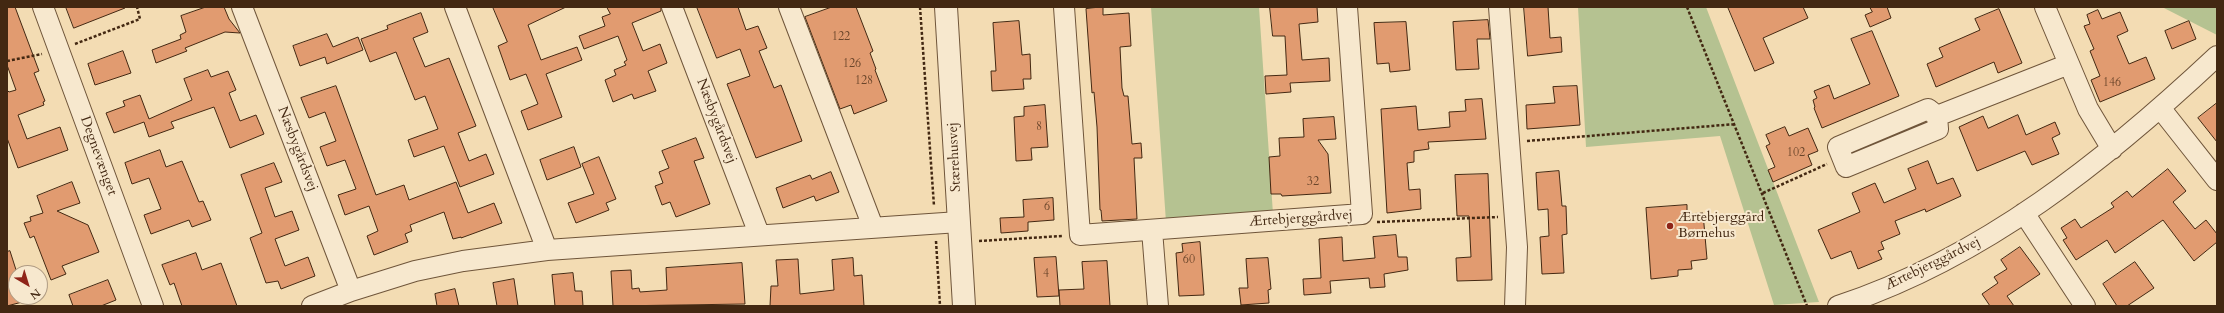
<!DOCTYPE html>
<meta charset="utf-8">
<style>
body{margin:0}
#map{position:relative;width:2224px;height:313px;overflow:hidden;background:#f3dcb3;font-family:Cardo,serif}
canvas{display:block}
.frame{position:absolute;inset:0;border:8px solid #432812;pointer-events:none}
.north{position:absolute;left:8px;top:265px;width:40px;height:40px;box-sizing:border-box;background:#f7e8ce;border:1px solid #af9b83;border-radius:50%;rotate:142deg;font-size:11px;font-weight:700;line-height:16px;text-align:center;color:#432812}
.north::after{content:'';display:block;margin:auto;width:14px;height:18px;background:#8f2418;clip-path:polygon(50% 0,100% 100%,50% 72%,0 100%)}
</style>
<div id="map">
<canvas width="2224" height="313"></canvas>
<div class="frame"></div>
<div class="north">N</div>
</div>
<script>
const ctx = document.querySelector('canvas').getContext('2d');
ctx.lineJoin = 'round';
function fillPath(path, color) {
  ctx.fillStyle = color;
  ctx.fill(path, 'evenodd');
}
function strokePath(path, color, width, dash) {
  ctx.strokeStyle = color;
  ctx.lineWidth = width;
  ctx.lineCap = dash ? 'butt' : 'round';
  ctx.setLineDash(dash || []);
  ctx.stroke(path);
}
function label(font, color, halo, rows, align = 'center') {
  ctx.font = font + ' Cardo,serif';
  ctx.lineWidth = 4;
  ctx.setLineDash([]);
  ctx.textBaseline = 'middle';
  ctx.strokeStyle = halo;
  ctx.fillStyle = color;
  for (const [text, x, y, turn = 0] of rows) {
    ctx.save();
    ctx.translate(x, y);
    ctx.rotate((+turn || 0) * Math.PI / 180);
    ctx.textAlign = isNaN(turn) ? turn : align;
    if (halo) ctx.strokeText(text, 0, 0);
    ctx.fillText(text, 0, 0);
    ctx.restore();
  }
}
fillPath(new Path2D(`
 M1151 7H1259L1273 214 1166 222Z
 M1578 7H1706L1819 302 1774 305 1720 136 1586 147Z
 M2162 7H2217V35Z`), '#b5c291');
const building = new Path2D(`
 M7 7H15L39 71 34 73 45 101 43 102 44 105 18 115 27 139 60 127 68 150 18 168 7 138V90L9 92 16 90 7 65Z
 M66 7H125V8L74 28Z
 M206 7H224L229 19 240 33 225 32 185 48 187 51 156 63 152 50 181 39 180 35 186 32 181 16Z
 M493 7H566L528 25 541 60 577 47 582 60 546 74 562 117 528 130 521 111 538 104 526 74 510 80 498 46 507 42Z
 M607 7H661V11L632 23 643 51 660 44 667 63 648 71 656 91 634 99 632 94 613 102 605 80 616 75 614 70 626 65 624 62 627 60 618 36 584 49 579 36 605 26 602 17 610 14Z
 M697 7H738L746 30 758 26 767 48 759 51 774 88 781 85 802 141 756 158 727 84 750 76 740 49 717 58Z
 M832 7H856L873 51 870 53 876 69 875 70 887 101 854 114 851 105 840 109 805 17Z
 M1103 7V15L1129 13 1131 46 1120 47 1122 88 1124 96H1128L1132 144 1141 143 1142 158H1134L1137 219 1102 221 1101 210H1100L1097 127 1094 92 1092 93 1086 9Z
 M1270 7H1317L1318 22 1299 24 1302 60 1329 58 1330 81 1290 83 1291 92 1266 94 1265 76 1287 75 1285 36H1273Z
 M1524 7H1548L1550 38 1561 37 1562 52 1528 56Z
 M1728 7H1803L1808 18 1763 38 1774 63 1755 71Z
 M1870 7H1887L1891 18 1870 27 1865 15 1872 12Z
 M1999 9 2022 63 1998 73 1994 62 1936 87 1927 64 1943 57 1939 48 1980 30 1975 19Z
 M2098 10 2102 19 2120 12 2128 31 2117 36 2129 64 2146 57 2155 79 2100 102 2091 80 2100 76 2090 51 2094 49 2084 26 2090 24 2087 15Z
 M421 13 428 32 413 38 425 67 449 58 476 126 458 133 469 161 486 154 494 174 460 187 444 146 414 157 408 140 438 129 425 96 415 100 396 52 370 62 361 39 388 29 387 26Z
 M1488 20 1490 39H1477L1479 69 1456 70 1453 22Z
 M1019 21 1022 55 1030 54 1031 79H1023L1024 89 992 91 991 71H996L993 23Z
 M2189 21 2196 39 2172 49 2165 31Z
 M1406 22 1410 70 1390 72 1389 63 1377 64 1374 23Z
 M1872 31 1899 96 1822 128 1814 108 1815 107 1813 100 1817 98 1814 91 1829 85 1834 99 1870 84 1851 39Z
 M327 34 333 47 358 37 363 50 327 64 325 57 300 66 293 46Z
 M123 51 131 73 95 85 88 64Z
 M208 70 211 77 228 71 236 90 229 93 240 121 256 115 264 134 230 148 214 107 171 122 174 128 149 137 144 122 114 133 106 113 125 106 123 101 140 95 149 119 192 100 184 79Z
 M336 86 376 195 404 185 409 200 456 182 468 213 494 203 502 223 461 238V237L453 239 444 212 410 225 412 231 405 234 408 242 374 255 367 236 378 231 369 206 345 215 338 195 356 189 345 160 327 166 320 147 336 141 325 112 309 118 301 98Z
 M1577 86 1580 125 1527 129 1526 105 1555 103 1553 87Z
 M1482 99 1486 139 1428 142 1429 149 1414 151V162L1407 163 1409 190 1420 189 1421 209 1387 213 1381 109 1416 106 1418 130 1450 127 1449 112 1466 111 1465 100Z
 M2217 103V142L2198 118Z
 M1045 105 1048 147 1031 148 1032 160 1016 161 1014 117 1024 116V107Z
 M2018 115 2026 135 2055 122 2060 134 2052 138 2059 154 2032 165 2025 151 1977 171 1959 127 1983 116 1988 128Z
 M1334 117 1336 139 1318 140 1328 154 1331 193 1282 196 1281 194H1271L1269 157 1280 156 1279 138 1304 137 1303 119Z
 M1785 127 1789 136 1808 128 1818 151 1808 155 1812 165 1773 182 1768 170 1775 167 1766 146 1770 144 1766 135Z
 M696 138 704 158 694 161 710 204 676 217 670 202 662 205 655 186 663 183 659 172 669 168 662 151Z
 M574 147 581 167 547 180 540 160Z
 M160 150 166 167 182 161 199 202 203 201 211 220 192 227 189 220 151 234 144 215 161 209 149 178 132 184 125 163Z
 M599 157 616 199 606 203 609 210 576 223 568 203 594 194 582 164Z
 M1928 161 1937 184 1953 178 1961 196 1926 212 1925 209 1895 221 1900 234 1881 242 1884 249 1878 251 1882 259 1858 269 1851 251 1831 259 1818 230 1860 212 1852 193 1875 183 1884 203 1916 189 1908 169Z
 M274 163 282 182 265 188 275 217 292 211 299 230 275 239 285 266 308 257 315 276 281 289 278 281 266 283 250 238 262 233 241 175Z
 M2168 169 2186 191 2173 202 2195 229 2206 220 2217 234V242L2194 261 2163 220 2115 253 2107 240 2076 260 2063 240 2067 238 2061 228 2075 219 2081 228 2114 207 2111 203 2127 191 2132 197Z
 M1559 171 1562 206H1566L1567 234 1562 235 1564 273 1542 274 1540 237 1549 236 1548 209 1538 210 1536 173Z
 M831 172 839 192 816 201 814 196 783 208 776 188 810 175 812 179Z
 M1488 174 1492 280 1457 281 1456 258 1471 257 1469 216H1457L1455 175Z
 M72 182 80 203 57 211 88 225 99 252 62 266 66 274 51 280 34 236 30 238 24 223 31 221 30 217 43 213 37 196Z
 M1053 198 1054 220 1028 222V231L1001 233 1000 218 1024 217 1023 200Z
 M1687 205V214L1703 213 1707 259 1691 261 1692 269 1678 270V276L1651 279 1646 208Z
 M1396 235 1398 257H1407L1408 270 1384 274 1385 287 1370 288 1369 278 1330 281 1331 293 1304 295 1303 279 1321 278 1319 239 1342 237 1343 261 1375 258 1373 237Z
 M1200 242 1204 295 1179 296 1176 253 1183 252 1182 244Z
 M2020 247 2040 274 2007 296 2014 306H1990L1982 294 1998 283 1994 277 2007 269 2001 260Z
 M10 251 17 273 16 297H25L26 301 7 306V252Z
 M196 253 202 270 221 263 237 306H182L174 283 170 285 162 265Z
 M1056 257 1059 296 1037 297 1034 258Z
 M853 258 854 276 862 275 864 306H770L771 286H778L776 260 798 259 800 294 834 290 832 260Z
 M1268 258 1271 289 1268 290 1269 303 1241 305 1239 288H1248L1246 259Z
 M1107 261 1110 306H1060L1059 290 1084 289 1082 262Z
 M2135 262 2154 288 2127 306H2117L2103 284Z
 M742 263 745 304 613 306 611 271 631 270 632 289 639 288 640 292 667 290 666 268Z
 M573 273 575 291H582L583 306H555L552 275Z
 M514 279 518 306H497L493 283Z
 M108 280 116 300 101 306H73L69 295Z
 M455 289 459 306H437L435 294Z`);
fillPath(building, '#e19b70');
strokePath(building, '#432812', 1);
const minor = new Path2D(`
 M43 7 153 306
 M242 7 351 291
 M455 7 547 250
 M672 7 759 234
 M789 7 873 227
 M1064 7 1080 235 1362 214 1347 7
 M1499 7 1517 247 1515 306
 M2045 7 2088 109 2112 149
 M2161 109 2217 180
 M1937 116 1938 129 1846 167 1838 147 1928 109 1937 116 2069 64
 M2024 213 2085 306
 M1152 230 1158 306
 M312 306 351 291 415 271 463 261 547 250 959 222
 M1838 306C1984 258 2106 160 2217 56`);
const tertiary = new Path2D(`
 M946 7 964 306`);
strokePath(minor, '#6f553a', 22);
strokePath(tertiary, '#6f553a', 24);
strokePath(new Path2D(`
 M920 7 934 206
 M1687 7 1807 306
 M75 44 140 19 137 7
 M7 61 42 54
 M1527 141 1736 124
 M1763 193 1827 164
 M1377 222 1498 217
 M936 241 940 306
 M979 241 1062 236`), '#432812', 2.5, [3, 2]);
strokePath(minor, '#f7e8ce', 20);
strokePath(tertiary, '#f7e8ce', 22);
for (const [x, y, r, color] of [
 [1670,226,4,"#8f2418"]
]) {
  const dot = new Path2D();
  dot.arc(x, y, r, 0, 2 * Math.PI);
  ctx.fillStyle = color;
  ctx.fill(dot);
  strokePath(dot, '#f7e8ce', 1.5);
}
label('12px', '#6a452a', null, [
 ["122",841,37],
 ["126",852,64],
 ["128",864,81],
 ["146",2112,83],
 ["8",1039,127],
 ["102",1796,153],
 ["32",1313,182],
 ["6",1047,207],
 ["60",1189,260],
 ["4",1046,274]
]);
label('14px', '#432812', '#f7e8ce', [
 ["Næsbygårdsvej",716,121,69],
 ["Næsbygårdsvej",297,149,69],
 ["Degnevænget",98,156,70],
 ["Stærehusvej",955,157,-93],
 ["Ærtebjerggårdvej",1301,219,-4],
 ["Ærtebjerggårdvej",1933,264,-26]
]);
label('14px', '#432812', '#f7e8ce', [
 ["Ærtebjerggård",1678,218],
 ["Børnehus",1678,234]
], 'left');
</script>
